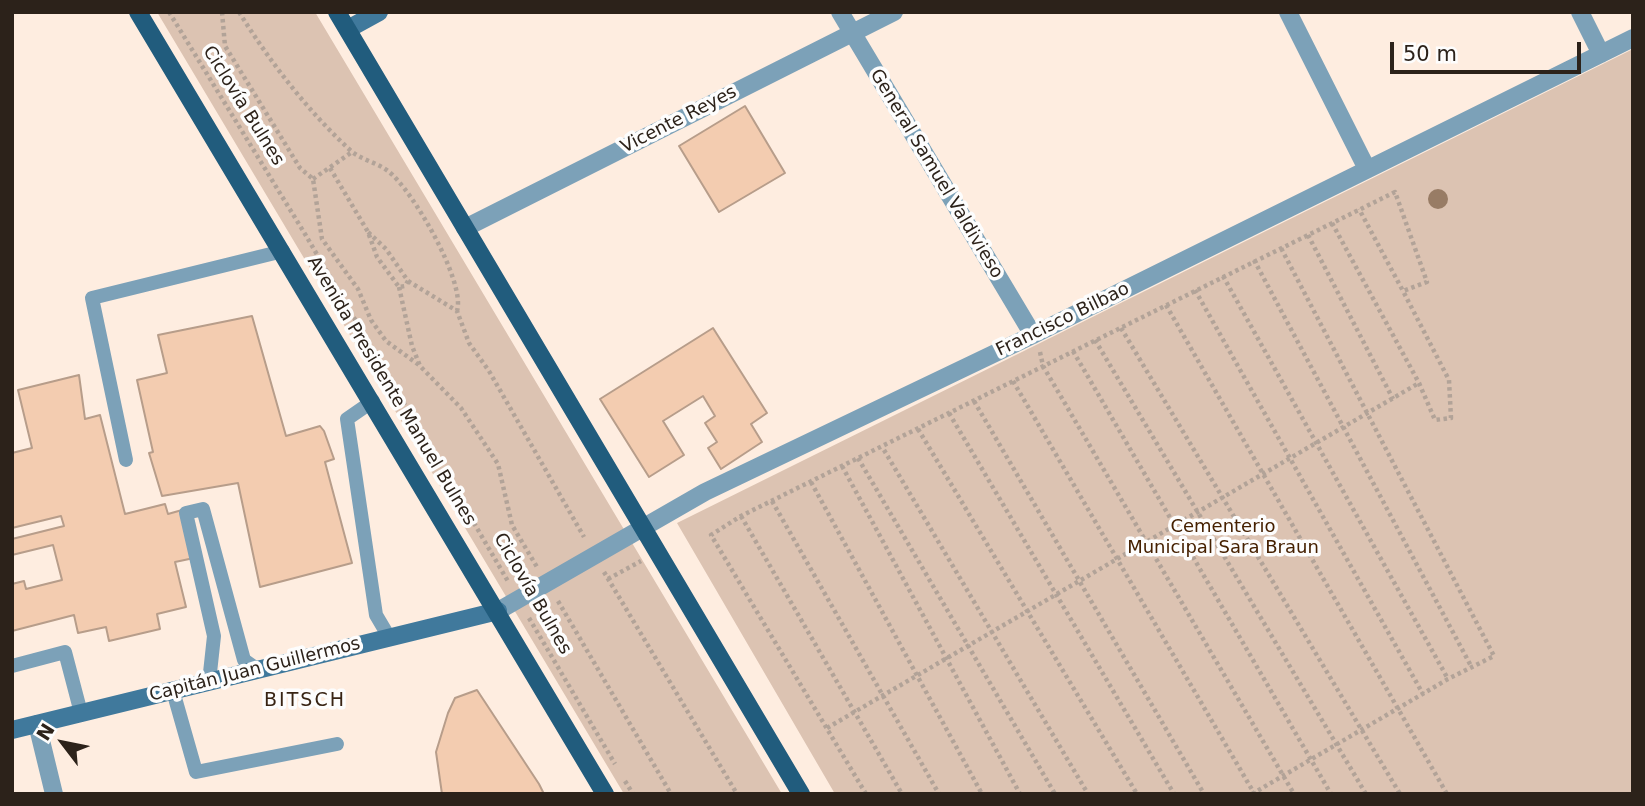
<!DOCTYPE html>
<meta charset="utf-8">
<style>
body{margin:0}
#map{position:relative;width:1645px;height:806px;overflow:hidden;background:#feede0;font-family:"DejaVu Sans",sans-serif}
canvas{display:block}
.frame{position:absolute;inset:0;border:14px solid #2c221a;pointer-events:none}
.north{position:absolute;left:28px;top:708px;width:70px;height:70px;-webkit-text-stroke:5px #fdfdfd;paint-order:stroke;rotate:302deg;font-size:19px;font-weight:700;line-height:28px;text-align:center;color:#2c221a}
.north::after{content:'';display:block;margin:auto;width:24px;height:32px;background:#2c221a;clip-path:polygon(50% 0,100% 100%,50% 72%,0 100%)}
.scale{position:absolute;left:1390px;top:42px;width:191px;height:32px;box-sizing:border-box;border:4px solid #2c221a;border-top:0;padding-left:9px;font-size:21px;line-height:24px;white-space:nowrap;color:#2c221a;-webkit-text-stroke:5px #fdfdfd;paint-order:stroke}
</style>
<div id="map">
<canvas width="1645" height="806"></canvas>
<div class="frame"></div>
<div class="north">N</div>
<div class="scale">50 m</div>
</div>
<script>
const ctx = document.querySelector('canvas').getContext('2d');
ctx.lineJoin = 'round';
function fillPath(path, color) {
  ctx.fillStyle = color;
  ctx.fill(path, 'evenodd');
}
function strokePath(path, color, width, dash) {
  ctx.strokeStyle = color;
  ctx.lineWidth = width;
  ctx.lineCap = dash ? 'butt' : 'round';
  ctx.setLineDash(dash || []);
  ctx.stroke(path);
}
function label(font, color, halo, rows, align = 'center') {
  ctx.font = font + ' "DejaVu Sans",sans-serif';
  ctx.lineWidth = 7;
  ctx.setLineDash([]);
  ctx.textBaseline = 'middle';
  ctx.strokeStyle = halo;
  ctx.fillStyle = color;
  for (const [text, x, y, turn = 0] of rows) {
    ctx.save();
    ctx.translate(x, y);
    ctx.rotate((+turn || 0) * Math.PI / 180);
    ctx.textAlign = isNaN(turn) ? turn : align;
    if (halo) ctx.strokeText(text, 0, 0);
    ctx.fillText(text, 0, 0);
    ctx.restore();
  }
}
fillPath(new Path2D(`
 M157 12H315L782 794H624Z
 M1633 49V794H835L677 523Z`), '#dcc3b2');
const building = new Path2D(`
 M745 106 785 173 719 212 679 146Z
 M252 316 286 436 320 426 324 431 334 459 325 462 352 563 260 587 238 483 162 496 149 453 153 452 137 380 167 373 158 335Z
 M713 328 767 413 751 424 762 442 721 469 708 448 717 442 705 423 715 416 703 396 663 421 684 455 649 477 600 399Z
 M79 375 85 419 100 415 125 514 165 504 168 514 182 510 194 558 175 562 186 607 157 614 160 629 109 641 106 627 78 633 74 615 12 631V584L24 581 26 589 62 580 53 545 12 555V539L64 526 61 516 12 528V453L32 448 18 390Z
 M477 690 539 784 544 794H442L436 752 448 713 455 698Z`);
fillPath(building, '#f3ccb0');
strokePath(building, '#b79d8a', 2);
strokePath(new Path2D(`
 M169 12 305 234 509 583
 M222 12 225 46 300 168 313 179 322 239 358 289 371 320 386 341 419 365
 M239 12C270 62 307 110 350 150 361 160 376 162 388 171 412 189 466 282 457 311
 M330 168 368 232 377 257 399 287 405 286 408 281 386 249 368 232
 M313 179 352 152
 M1332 223 1419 383 1435 420 1451 418 1449 380 1403 291
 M1308 235 1393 399
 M1254 260 1471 666
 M1223 276 1448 679
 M408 281 457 311 469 343 489 371 584 537
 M399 287 412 346 420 366 461 408 498 464 512 525 537 567
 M1195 290 1423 694
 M1166 305 1447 794
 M1121 328 1400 794
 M1095 340 1366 794
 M1073 351 1331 794
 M1040 352 1043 366 1294 794
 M1013 381 1254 793
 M974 401 1204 794
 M949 413 1174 794
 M918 429 1137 794
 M884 450 1088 794
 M858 458 1055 794
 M842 466 1020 794
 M811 482 982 794
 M772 501 939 794
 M741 516 902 794
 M604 572 737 794
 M608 579 641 561
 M558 601 671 794
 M529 618 615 764
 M827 728 1419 383
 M625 781 633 794
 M866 794 711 535 741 516 1395 192 1427 282 1403 291 1359 209
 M1252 794 1448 679 1494 656 1281 248`), '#b2a398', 4.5, [3.5, 3.5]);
strokePath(new Path2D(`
 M373 401 347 419 376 615 389 637
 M126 460 92 298 283 251
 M12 666 65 652 81 713
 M209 682 214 636 186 513 203 509 244 660 258 670
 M173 691 196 772 337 744`), '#7ca1b8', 14);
strokePath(new Path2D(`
 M840 12 1033 335
 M1288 12 1367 169
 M1580 12 1601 54
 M465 228 894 12
 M498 611 705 492 1033 335 1633 38
 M37 724 54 794`), '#7ca1b8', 18);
strokePath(new Path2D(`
 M348 29 379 12
 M12 730 498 611`), '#40799c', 18);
strokePath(new Path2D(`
 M138 12 605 794
 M337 12 801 794`), '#215c7d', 18);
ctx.fillStyle = '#987c65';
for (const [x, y] of [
 [1438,199]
]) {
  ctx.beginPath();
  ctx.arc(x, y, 10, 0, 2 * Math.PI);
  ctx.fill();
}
label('18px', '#2c221a', '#fdfdfd', [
 ["Ciclovía Bulnes",243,106,58],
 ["Vicente Reyes",679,120,-27],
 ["General Samuel Valdivieso",936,174,59],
 ["Francisco Bilbao",1063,320,-26],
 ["Avenida Presidente Manuel Bulnes",391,391,59],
 ["Ciclovía Bulnes",532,594,60],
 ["Capitán Juan Guillermos",255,670,-14]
]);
label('18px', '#452000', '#fdfdfd', [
 ["Cementerio",1223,527],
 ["Municipal Sara Braun",1223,548]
]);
ctx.letterSpacing = '2px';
label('19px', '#382414', '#fdfdfd', [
 ["BITSCH",305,701]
]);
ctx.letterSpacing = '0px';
</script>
